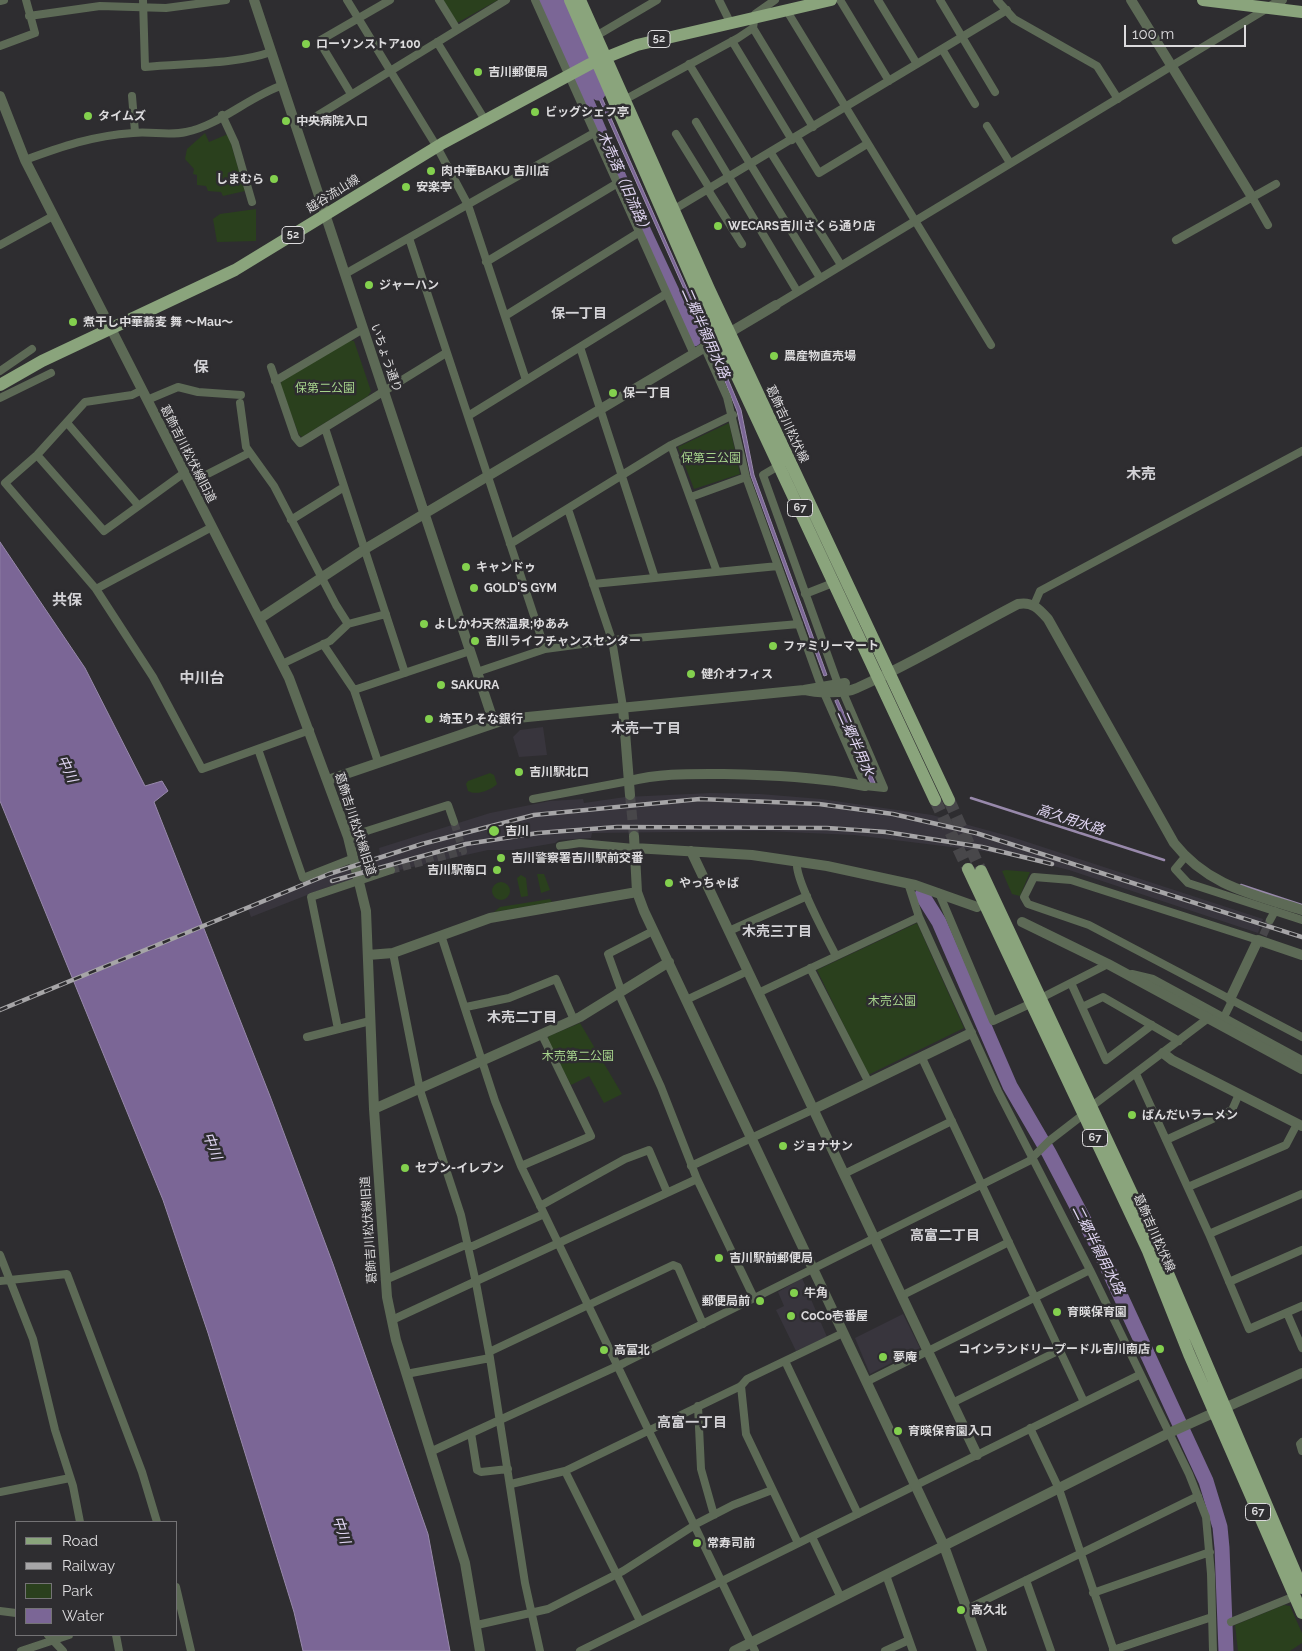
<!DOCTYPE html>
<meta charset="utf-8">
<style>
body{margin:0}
#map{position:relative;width:1302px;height:1651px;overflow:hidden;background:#2e2d30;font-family:Raleway,sans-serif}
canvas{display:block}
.legend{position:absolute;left:15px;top:1521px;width:162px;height:115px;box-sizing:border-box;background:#2e2d30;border:1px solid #747375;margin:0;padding:6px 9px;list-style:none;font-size:15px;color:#dcdbdd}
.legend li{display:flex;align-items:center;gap:10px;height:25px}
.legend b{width:25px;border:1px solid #747375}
.scale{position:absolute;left:1124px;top:25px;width:122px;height:22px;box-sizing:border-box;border:2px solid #dcdbdd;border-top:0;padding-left:6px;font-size:15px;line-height:18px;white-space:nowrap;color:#dcdbdd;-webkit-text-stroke:4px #2e2d30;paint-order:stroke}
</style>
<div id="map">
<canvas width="1302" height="1651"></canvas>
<ul class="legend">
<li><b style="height:6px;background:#8aa47c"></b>Road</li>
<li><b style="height:6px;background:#a6a5a7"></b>Railway</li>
<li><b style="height:14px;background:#2a401d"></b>Park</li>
<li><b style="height:14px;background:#7b6696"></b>Water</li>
</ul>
<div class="scale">100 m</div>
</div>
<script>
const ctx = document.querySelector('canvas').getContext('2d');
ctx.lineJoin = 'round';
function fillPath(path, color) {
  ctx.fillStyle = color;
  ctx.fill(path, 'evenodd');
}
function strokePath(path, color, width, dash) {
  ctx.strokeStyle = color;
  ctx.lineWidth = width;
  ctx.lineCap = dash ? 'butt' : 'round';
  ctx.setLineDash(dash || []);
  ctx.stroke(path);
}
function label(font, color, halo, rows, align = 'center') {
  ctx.font = font + ' Raleway,"Noto Sans JP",sans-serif';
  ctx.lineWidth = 5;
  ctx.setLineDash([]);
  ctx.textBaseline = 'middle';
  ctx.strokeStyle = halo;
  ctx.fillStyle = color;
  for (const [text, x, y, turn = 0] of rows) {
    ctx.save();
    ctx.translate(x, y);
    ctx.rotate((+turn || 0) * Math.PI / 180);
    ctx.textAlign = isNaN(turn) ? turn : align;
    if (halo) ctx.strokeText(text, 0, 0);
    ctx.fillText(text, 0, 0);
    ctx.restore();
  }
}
fillPath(new Path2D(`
 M543 727 547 755 519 757 513 737 520 730Z
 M711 793 760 794 821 799 932 815 1012 837 1263 919 1258 933 1069 870 1026 859 983 851 854 835 763 831 592 833 591 838 559 840 555 843 514 850H488L386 873 384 869 325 888 251 917 247 906 380 854 379 848 490 813 550 801 583 799 584 803 625 797Z
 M802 1278 827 1337 796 1351 776 1310 784 1306 778 1292Z
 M903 1314 920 1348 870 1374 855 1338Z`), '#38353d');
fillPath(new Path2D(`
 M443 0H498L457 23Z
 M205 133 209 142 228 134 245 191 223 196 221 192 208 191 206 186 197 185V175L193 174 194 169 185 159 187 149Z
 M256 209V241L217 242 213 219 220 214Z
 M349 340 354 341 371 391 368 396 302 437 299 435 280 385 282 381Z
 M729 423 740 474 694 489 678 447Z
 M490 773 494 775 497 784C491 790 477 796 468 791L466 784 468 781Z
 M1006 870 1030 872 1020 896 1012 894 1002 871Z
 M537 874H544L550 890 541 893Z
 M521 875 526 878 528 896 521 897 517 878Z
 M492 891a9 9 0 1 1 18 0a9 9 0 1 1-18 0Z
 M550 899 552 902 494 912 500 907Z
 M917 923 964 1028 868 1075 817 970Z
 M580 1023 622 1094 604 1103 589 1076 571 1085 547 1040 549 1036Z
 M1284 1605 1290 1606 1302 1633V1643L1290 1651H1238L1235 1625Z`), '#2a401d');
const water = new Path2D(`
 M591 73 707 334 705 336 588 74Z
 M717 353 741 410 754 475 827 675 824 676 751 476 737 411 714 354Z
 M0 542 85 668 145 786 162 781 168 791 154 802 270 1096 333 1264 428 1534 450 1651H303L294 1612 208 1333 163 1200 0 801Z
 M838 700 875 783 871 784 835 701Z`);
fillPath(water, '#7b6696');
strokePath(water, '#9889ab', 1);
strokePath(new Path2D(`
 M971 798 1164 860
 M1241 885 1302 905`), '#9889ab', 2.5);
strokePath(new Path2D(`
 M543 0 624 189 694 339
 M558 0 598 93
 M698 317 723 371
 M922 895 939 922 1010 1086 1049 1153 1097 1245 1206 1481 1220 1527 1222 1548 1226 1651`), '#7b6696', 15);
strokePath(new Path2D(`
 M391 870 463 851 454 822
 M1258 946 1270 920`), '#48474a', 8, [8, 4]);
strokePath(new Path2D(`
 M630 795 634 836`), '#48474a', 10, [10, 5]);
strokePath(new Path2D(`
 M935 800 968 869
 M949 800 981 871`), '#48474a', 12, [12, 6]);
strokePath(new Path2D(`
 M143 0 145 67C184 63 234 65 271 52
 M347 0 437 147 468 205 526 380
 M439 0 457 29
 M535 0 693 352
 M719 0 731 24
 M840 0 889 81
 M878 0 917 64
 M940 0 995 92
 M997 0 1014 19 1097 66 1118 99
 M0 1 4 0
 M787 11 991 345
 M29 16 100 6 166 8 226 0
 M753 28 813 127
 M596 36 657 0
 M732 41 792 140
 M437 42 485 120
 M0 46 35 33 26 0
 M942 49 975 104
 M689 64 820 278
 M351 94 319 41 390 0
 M132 96 135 132
 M626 99 738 38 753 28 755 14 775 0
 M222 115 235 143 252 202
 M696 122 797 291
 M296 126 307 122 506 0
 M987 126 1010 163
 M676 134 710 189
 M797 137 819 173 867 144
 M771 153 841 265
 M25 160C63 146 92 136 133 133 150 131 169 136 186 132 218 126 250 96 283 85
 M708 190 742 244
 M1252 197 1268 225
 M673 210 1007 10
 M409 238 545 649
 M1176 240 1276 184
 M0 245 53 216
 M486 262 616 184
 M345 274 594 133
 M776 305 1266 9
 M505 316 638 233
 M704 346 727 397 746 477 821 686
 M580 347 655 578
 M271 367 295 437 300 443 446 353
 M0 371 32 349
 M275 381 363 329
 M142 390 132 395 85 402 37 455 5 483 96 589 212 527
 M0 398 51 373
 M147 400 178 387 198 392 241 395
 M240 403 246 447 274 486 336 605 348 624 330 641 282 664
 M468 416 666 294
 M68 424 138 505
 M325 428 405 673
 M671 445 717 572
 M37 455 104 531 184 473
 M780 465 763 475 838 684
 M190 483 249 453
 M691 497 746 477
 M568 509 612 640 623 707
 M291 520 344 487
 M510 544 671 445 733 415
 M593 584 778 566
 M96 589 153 677 202 769 310 730
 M805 594 833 583
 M1034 605 1040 591 1302 451
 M348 624 386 614
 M323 644 354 690 378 762
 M477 672 545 649 612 640 799 624
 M354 690 470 651
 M824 693 865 786 884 788 842 690
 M258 749 303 878 354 858
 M533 799 629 781
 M348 837 448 805 454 822
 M560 846 580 843 634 848
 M1185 857 1175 869 1188 883 1302 920
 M797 863C795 880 827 938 836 956
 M908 883 919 917
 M939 893 993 1021 1032 1003
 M1270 920 1275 911
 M729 931 807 896
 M441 935 495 1101 521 1166 755 1651
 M1258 940 1071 880 1034 877 1024 897 1028 904 1089 925 1302 1037
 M393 953 420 1090 461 1215 476 1283 490 1358 525 1583 540 1651
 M810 968 869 1083
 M1132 974 1153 979 1302 1060
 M1071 983 1106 1060 1152 1025
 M621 990 608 954 653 931
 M618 992 661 1087 697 1179 754 1298
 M758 993 919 917 998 1091 1090 1270 1189 1474 1206 1517 1211 1574 1213 1651
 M1041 998 1108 964
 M686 1000 748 971
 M466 1007 509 998 556 979 574 1020
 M1082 1007 1103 997 1179 1041
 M1223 1019 1230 1005
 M338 1029 311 897 391 870
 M307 1037 370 1021
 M922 1058 1084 1402
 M1136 1074 1209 1234 1249 1329 1302 1306
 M1092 1106 1207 1019
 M1166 1140 1232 1110 1239 1094
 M521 1166 591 1136 542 1035
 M691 1166 814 1109
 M844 1174 952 1121
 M1188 1187 1286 1145 1297 1124
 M540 1206 625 1159 649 1150 667 1192
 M1209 1234 1302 1194
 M0 1255 33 1339 55 1430 73 1486 80 1522
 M385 1280 463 1246H473L544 1214
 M0 1281 67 1274 142 1472 157 1522
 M1229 1282 1302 1250
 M901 1296 1009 1242
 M1287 1313 1302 1348
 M392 1320 697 1179
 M489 1352 673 1265 678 1267 703 1324
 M785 1361 858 1514
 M406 1374 490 1358
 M866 1382 1090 1270
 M741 1386 746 1434 798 1543
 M952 1403 1060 1350
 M698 1406 701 1469 714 1515
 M1030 1428 1059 1489 1114 1651
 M471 1433 477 1470 481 1472 508 1469
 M1302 1442 1300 1444 1302 1451
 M430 1452 624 1363 1029 1161 1049 1141 1084 1114
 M565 1471 640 1621
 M511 1484 565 1471 741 1386 747 1379 843 1333
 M0 1492 70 1478
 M812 1537 841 1598
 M886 1575 913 1651
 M1026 1580 1051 1651
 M176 1587 191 1651
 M1093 1593 1210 1552
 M967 1609 1198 1496
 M0 1611 16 1613
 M1231 1622 1295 1596
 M477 1625 548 1609 623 1571 698 1523 733 1505 772 1490
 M48 1635 63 1651
 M116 1635 119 1651
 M1113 1650 1212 1617
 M21 1651 69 1635
 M580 1651 1139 1375
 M885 1651 909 1640`), '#5d6a56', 8);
strokePath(new Path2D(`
 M254 0 494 723
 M1131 0 1252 197
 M1268 8 1282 0
 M0 96 25 160 289 678 348 837 366 911 374 1109 387 1297 396 1340 465 1563 480 1651
 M259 619 365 549 776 305
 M804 690C816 693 845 694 857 688 912 664 964 632 1018 604 1032 601 1039 609 1048 619L1174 843C1208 886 1252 894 1302 910
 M623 707 630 795
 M328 780 507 719 804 690 845 683
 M629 781C661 773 691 774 724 774 771 775 819 777 865 786
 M634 836 637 892 644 911 944 1546 982 1651
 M634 848 752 855 827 866 915 885 977 907
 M691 851 977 1455
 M1022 922 1108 964 1302 1069
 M368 955 393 953 490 918 637 892
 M1230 999 1258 940 1302 955
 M1163 1053 1172 1060 1302 1126
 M374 1109 580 1017 669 962
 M814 1109 971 1033
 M734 1651 1169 1433 1302 1373`), '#5d6a56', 10);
strokePath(new Path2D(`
 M570 0 698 293 935 800
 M580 0 709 289 949 800
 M1203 0 1302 12
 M0 385 42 361 235 270 443 143 590 64 637 45 831 0
 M968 869 1148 1251 1189 1354 1302 1613
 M981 871 1156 1245 1302 1588`), '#8aa47c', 12);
const rail = new Path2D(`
 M332 881 466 844 538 833 617 827 827 828 886 832 982 847 1052 864
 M0 1010 329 874 422 844 534 815 700 799 819 804 893 814 976 833 1302 937`);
strokePath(rail, '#a6a5a7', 4.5);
strokePath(rail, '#2e2d30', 2.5, [8]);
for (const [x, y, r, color] of [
 [306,44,5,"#83d04e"],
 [478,72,5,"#83d04e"],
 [535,112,5,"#83d04e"],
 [88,116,5,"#83d04e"],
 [286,121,5,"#83d04e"],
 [431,171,5,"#83d04e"],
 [274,179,5,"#83d04e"],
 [406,187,5,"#83d04e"],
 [718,226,5,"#83d04e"],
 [369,285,5,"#83d04e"],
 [73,322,5,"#83d04e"],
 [774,356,5,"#83d04e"],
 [613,393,5,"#83d04e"],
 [466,567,5,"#83d04e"],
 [474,588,5,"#83d04e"],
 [424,624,5,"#83d04e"],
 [475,641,5,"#83d04e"],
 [773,646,5,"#83d04e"],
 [691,674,5,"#83d04e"],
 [441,685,5,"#83d04e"],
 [429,719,5,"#83d04e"],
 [519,772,5,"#83d04e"],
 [494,831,6,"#83d04e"],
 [501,858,5,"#83d04e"],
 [497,870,5,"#83d04e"],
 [669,883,5,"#83d04e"],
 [1132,1115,5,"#83d04e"],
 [783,1146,5,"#83d04e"],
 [405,1168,5,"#83d04e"],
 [719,1258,5,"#83d04e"],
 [794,1293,5,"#83d04e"],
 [760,1301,5,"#83d04e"],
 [1057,1312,5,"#83d04e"],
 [791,1316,5,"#83d04e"],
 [1160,1349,5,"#83d04e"],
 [604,1350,5,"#83d04e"],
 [883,1357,5,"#83d04e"],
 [898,1431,5,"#83d04e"],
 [697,1543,5,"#83d04e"],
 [961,1610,5,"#83d04e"]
]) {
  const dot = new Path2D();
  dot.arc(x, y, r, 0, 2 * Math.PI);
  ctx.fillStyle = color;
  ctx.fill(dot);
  strokePath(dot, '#2e2d30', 2);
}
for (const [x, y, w] of [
 [659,39,22],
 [293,235,22],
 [800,508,25],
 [1095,1138,25],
 [1258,1512,25]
]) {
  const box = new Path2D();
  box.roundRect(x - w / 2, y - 8.5, w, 17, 4);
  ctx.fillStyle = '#2e2d30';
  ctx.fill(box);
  strokePath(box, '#dcdbdd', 1);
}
label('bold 11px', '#dcdbdd', null, [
 ["52",659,39],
 ["52",293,235],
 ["67",800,508],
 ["67",1095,1138],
 ["67",1258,1512]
]);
label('bold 12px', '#dcdbdd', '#2e2d30', [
 ["ローソンストア100",316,44],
 ["吉川郵便局",488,72],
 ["ビッグシェフ亭",545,112],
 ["タイムズ",98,116],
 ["中央病院入口",296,121],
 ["肉中華BAKU 吉川店",441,171],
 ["しまむら",264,179,"right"],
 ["安楽亭",416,187],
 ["WECARS吉川さくら通り店",728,226],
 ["ジャーハン",379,285],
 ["煮干し中華蕎麦 舞 〜Mau〜",83,322],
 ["農産物直売場",784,356],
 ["保一丁目",623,393],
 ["キャンドゥ",476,567],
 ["GOLD'S GYM",484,588],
 ["よしかわ天然温泉;ゆあみ",434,624],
 ["吉川ライフチャンスセンター",485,641],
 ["ファミリーマート",783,646],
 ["健介オフィス",701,674],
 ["SAKURA",451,685],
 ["埼玉りそな銀行",439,719],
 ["吉川駅北口",529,772],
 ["吉川",505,831],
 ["吉川警察署吉川駅前交番",511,858],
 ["吉川駅南口",487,870,"right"],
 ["やっちゃば",679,883],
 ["ばんだいラーメン",1142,1115],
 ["ジョナサン",793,1146],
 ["セブン-イレブン",415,1168],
 ["吉川駅前郵便局",729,1258],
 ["牛角",804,1293],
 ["郵便局前",750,1301,"right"],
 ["育暎保育園",1067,1312],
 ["CoCo壱番屋",801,1316],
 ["コインランドリープードル吉川南店",1150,1349,"right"],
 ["高富北",614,1350],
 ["夢庵",893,1357],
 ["育暎保育園入口",908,1431],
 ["常寿司前",707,1543],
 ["高久北",971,1610]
], 'left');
label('12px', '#dcdbdd', '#2e2d30', [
 ["越谷流山線",333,194,-32],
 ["いちょう通り",386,358,71],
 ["葛飾吉川松伏線",787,424,65],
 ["葛飾吉川松伏線旧道",188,454,63],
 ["葛飾吉川松伏線旧道",355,824,72],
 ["葛飾吉川松伏線旧道",369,1230,-94],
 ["葛飾吉川松伏線",1154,1233,66]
]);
label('12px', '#a6d38c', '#2e2d30', [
 ["保第二公園",325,388],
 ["保第三公園",711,458],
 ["木売公園",892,1001],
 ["木売第二公園",578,1056]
]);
label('italic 14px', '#e2d7f4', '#2e2d30', [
 ["木売落（旧流路）",624,183,66],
 ["二郷半領用水路",705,333,66],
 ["二郷半用水",855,743,66],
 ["中川",67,769,65],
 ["高久用水路",1070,820,18],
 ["中川",212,1146,69],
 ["二郷半領用水路",1098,1250,63],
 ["中川",341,1530,72]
]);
label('bold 14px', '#d3d2d6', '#2e2d30', [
 ["保一丁目",579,314],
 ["木売一丁目",646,729],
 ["木売三丁目",777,932],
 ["木売二丁目",522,1018],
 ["高富二丁目",945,1236],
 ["高富一丁目",692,1423]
]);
label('bold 15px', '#d3d2d6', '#2e2d30', [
 ["保",201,367],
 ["木売",1141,474],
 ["共保",67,600],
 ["中川台",202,678]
]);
</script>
